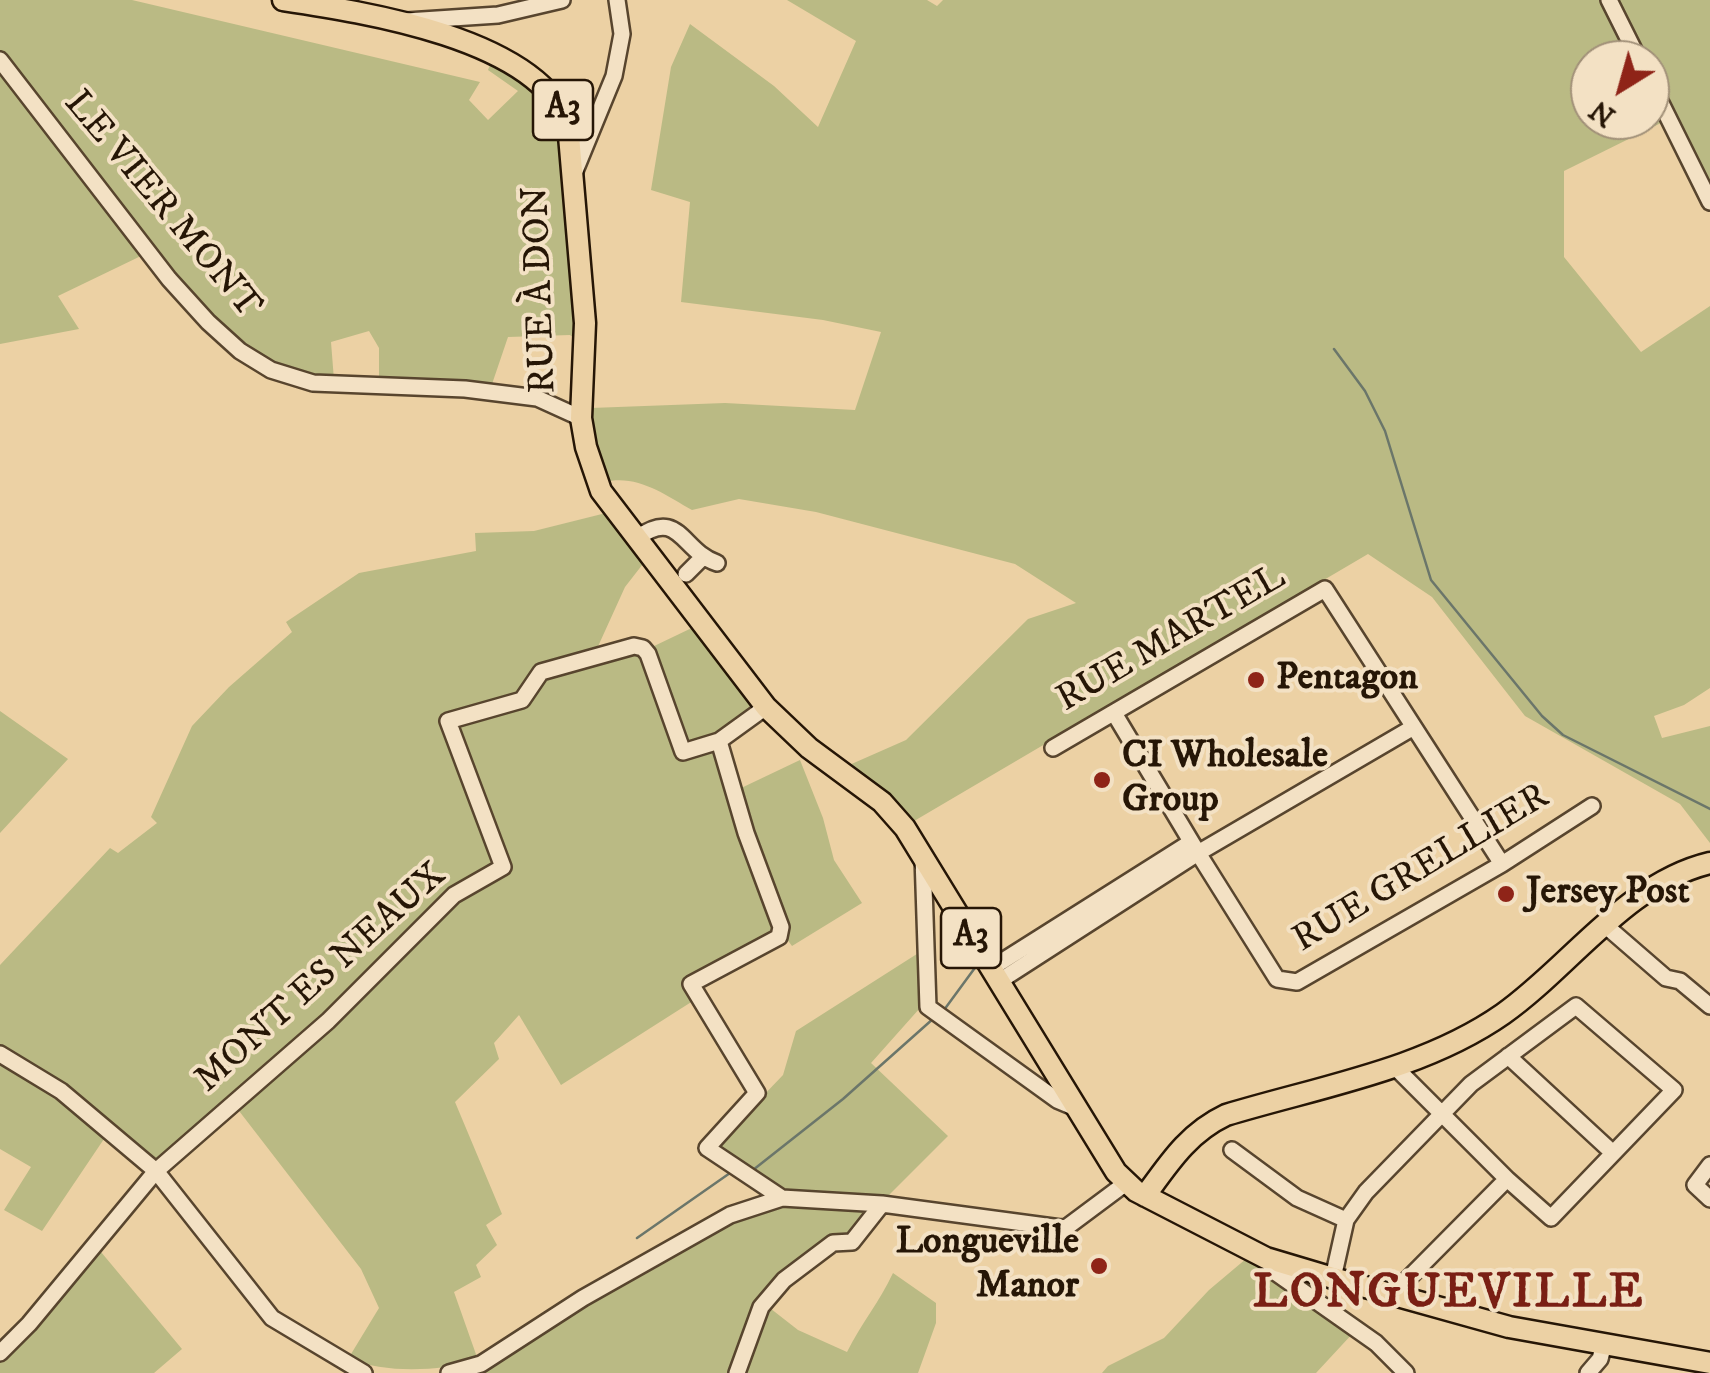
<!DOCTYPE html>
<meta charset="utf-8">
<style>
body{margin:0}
#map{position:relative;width:1710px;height:1373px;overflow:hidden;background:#ecd1a4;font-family:"IM FELL DW Pica",serif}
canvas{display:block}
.north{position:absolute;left:1570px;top:40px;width:100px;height:100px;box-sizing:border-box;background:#f3e1c4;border:2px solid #a19078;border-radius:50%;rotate:217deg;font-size:28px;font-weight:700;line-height:40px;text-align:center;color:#261606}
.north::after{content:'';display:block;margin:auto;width:35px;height:45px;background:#8f2418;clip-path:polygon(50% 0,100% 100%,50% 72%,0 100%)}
</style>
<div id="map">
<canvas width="1710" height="1373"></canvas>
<div class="north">N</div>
</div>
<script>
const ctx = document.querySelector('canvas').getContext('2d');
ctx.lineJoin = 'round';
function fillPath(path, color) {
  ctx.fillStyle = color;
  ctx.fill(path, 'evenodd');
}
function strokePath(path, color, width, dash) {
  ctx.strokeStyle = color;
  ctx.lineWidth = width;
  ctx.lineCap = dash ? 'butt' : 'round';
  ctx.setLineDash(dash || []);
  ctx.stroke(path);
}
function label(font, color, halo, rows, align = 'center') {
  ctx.font = font + ' "IM FELL DW Pica",serif';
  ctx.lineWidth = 8;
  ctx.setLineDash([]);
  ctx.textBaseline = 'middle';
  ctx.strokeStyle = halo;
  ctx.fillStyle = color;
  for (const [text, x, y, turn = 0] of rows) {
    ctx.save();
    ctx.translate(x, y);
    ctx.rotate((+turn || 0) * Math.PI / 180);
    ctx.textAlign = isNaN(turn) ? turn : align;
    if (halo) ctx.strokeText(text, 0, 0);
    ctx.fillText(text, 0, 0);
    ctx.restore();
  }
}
fillPath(new Path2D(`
 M0 0H132L480 82 469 100 488 120 518 91 488 70 492 60 534 85 561 123 579 342 570 335 508 337 491 387 379 380V348L369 331 331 342 334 380 290 373 243 348 210 318 73 150 0 54Z
 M787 0H927L937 6 943 0H1603L1634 60H1590V120H1650V91L1665 121 1564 171V257L1641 352 1710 306V688L1684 705 1654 716 1662 738 1710 726V843L1680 804 1525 716 1432 597 1368 554 909 824 847 766 906 740 1028 619 1076 603 1015 564 816 512 739 499 692 510C664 494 637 474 604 482L587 415 591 408 725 403 855 410 881 332 823 320 681 302 690 202 651 190 671 67 690 24 774 86 818 127 856 41Z
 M1613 0H1710V193L1650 73V60H1643Z
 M0 67 143 255 58 296 79 329 0 344Z
 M610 512 646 560 625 587 595 653C576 657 544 658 531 674 525 680 525 689 519 696L443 716 498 865 157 1165 0 1047V965L110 848 118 853 157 823 151 817 192 726 229 687 292 632 286 622 359 573 476 551 475 533 534 531Z
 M698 625 758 706 718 736 683 747 650 648Z
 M632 651 643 655 679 757 715 747 777 928 774 937 684 980 696 999 561 1085 519 1015 494 1043 499 1059 455 1102 502 1214 486 1225 497 1245 476 1265 481 1277 454 1292 478 1360C436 1372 387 1373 348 1359L379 1308 361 1269 236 1107 456 897 510 870 454 723 530 702 542 677Z
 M0 711 68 759 0 833Z
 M800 760 823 818 834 860 862 903 792 946 786 938 737 790Z
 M920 952V1008L871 1063 948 1136 885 1199 788 1193 714 1147 783 1075 796 1031Z
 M0 1059 43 1084 108 1133 42 1231 4 1210 31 1167 0 1149Z
 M786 1203 876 1209 854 1237 783 1277 733 1373H484L481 1369C575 1306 677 1236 786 1203Z
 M96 1246 182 1349 154 1373H0V1358Z
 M1247 1258 1354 1332 1316 1373H1102L1108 1366 1164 1338 1209 1290Z
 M893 1273 936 1303V1323L918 1373H739L766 1305 798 1330 847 1352C861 1324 880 1301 893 1273Z`), '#baba84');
strokePath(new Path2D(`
 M1334 349 1365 391 1385 431 1431 580 1542 716 1563 735 1710 809
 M944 1010 977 965
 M753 1170 843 1099 934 1018
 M637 1238 730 1173`), '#6b766a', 2.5);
const minor = new Path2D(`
 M1609 0 1639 60
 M407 21 498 15 562 0
 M0 60 169 279 208 322 240 351 271 370 313 383 465 389 537 398 581 418
 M1650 81 1710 202
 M575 171 614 76 622 34 617 0
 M637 538C680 507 681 551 717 563
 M686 574 703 557
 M1114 713 1198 853 1412 728
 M719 741 746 833 781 927 779 937 691 984 757 1093 707 1148 782 1198
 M1053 748 1325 589 1502 864
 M923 857 928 1007 1057 1100 1076 1108
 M1606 926 1666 978 1680 981 1710 1006
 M990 969 1191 842
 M998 982 1198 853 1277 979 1297 982 1502 864 1592 806
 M0 1054 61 1091 156 1171 272 1318 364 1373
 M1508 1056 1613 1153
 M1395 1067 1507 1179
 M1232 1150 1297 1198 1346 1220
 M1710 1165 1695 1185 1710 1199
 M1266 1258 1275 1272 1376 1343 1406 1373
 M1333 1278 1346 1220 1366 1192 1471 1084 1576 1006 1674 1090 1551 1218 1507 1179 1392 1295
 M0 1353 29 1324 156 1171 328 1021 454 895 503 867 448 721 522 700 541 672 634 646 643 648 648 654 683 752 719 741 766 707
 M449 1373 481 1364 583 1298 730 1215 782 1198 882 1204 1061 1228 1067 1227 1126 1183
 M737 1373 761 1307 784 1280 833 1243 852 1242 882 1204
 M1588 1373 1600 1359 1604 1344`);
const major = new Path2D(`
 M283 0C363 12 537 38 568 124L585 323 581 418 586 447 601 491 766 707 809 748 882 802 905 828 1116 1172 1136 1191 1266 1258 1333 1278 1509 1327 1710 1363
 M1145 1196C1169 1163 1188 1133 1226 1115 1318 1087 1423 1070 1503 1014 1571 966 1626 883 1710 863`);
strokePath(minor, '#58452e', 20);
strokePath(major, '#261606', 25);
strokePath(minor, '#f3e1c4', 15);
strokePath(major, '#ecd1a4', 20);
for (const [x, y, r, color] of [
 [1256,680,10,"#8f2418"],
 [1102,780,10,"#8f2418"],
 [1506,894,10,"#8f2418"],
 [1099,1266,10,"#8f2418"]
]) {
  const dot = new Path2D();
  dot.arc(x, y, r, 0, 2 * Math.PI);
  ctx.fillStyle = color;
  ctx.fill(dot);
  strokePath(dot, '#f3e1c4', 4);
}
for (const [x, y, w] of [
 [563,110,60],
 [971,938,60]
]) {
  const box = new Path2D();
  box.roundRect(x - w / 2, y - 30, w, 60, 8);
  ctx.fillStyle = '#f3e1c4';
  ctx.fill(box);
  strokePath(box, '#261606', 2.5);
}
label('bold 35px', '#261606', null, [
 ["A3",563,110],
 ["A3",971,938]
]);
label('38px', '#261606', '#f3e1c4', [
 ["LE VIER MONT",161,206,50],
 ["RUE À DON",542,290,-92],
 ["RUE MARTEL",1172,640,-30],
 ["RUE GRELLIER",1422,870,-31],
 ["MONT ES NEAUX",322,979,-42]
]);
label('bold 38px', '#261606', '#f3e1c4', [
 ["Pentagon",1276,680],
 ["CI Wholesale",1122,758],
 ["Group",1122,802],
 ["Jersey Post",1526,894],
 ["Longueville",1079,1244,"right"],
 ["Manor",1079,1288,"right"]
], 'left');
ctx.letterSpacing = '2.5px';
label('bold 48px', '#7a1f14', '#f3e1c4', [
 ["LONGUEVILLE",1449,1296]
]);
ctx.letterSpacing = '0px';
</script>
